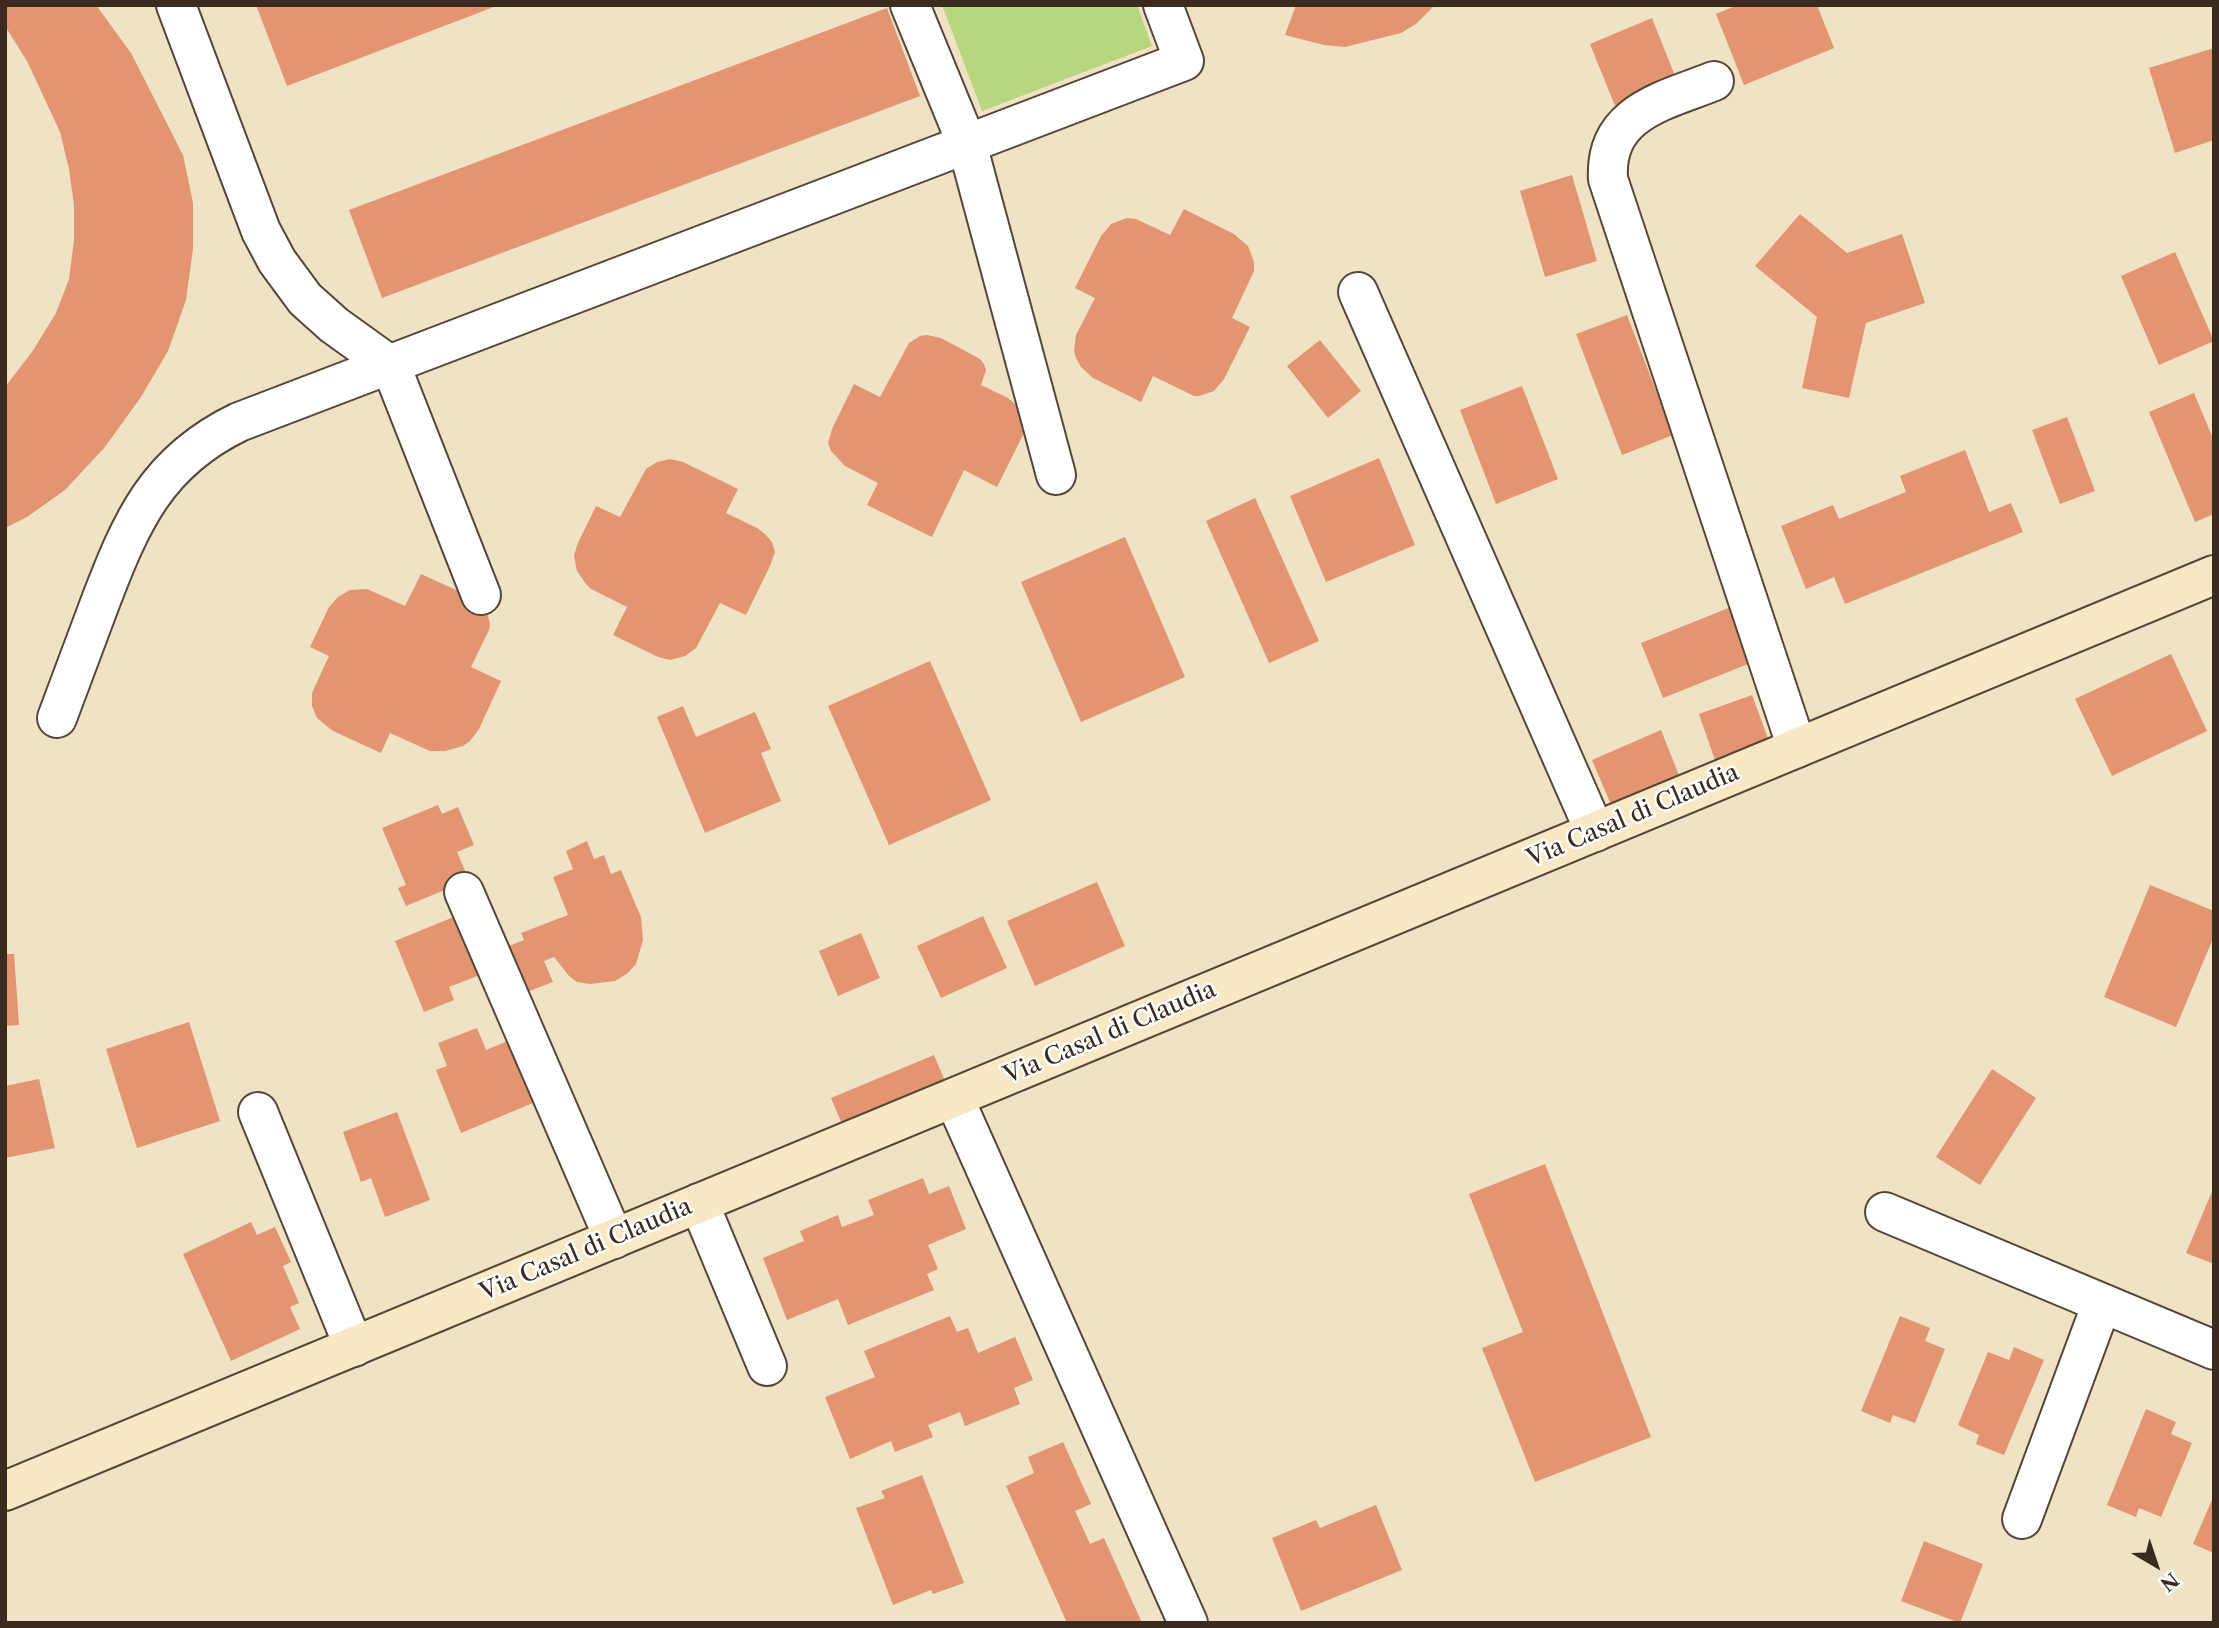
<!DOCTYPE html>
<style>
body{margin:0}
#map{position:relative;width:2219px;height:1628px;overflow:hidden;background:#f0e2c5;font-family:"Libre Caslon Text",serif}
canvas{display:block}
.frame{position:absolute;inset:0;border:7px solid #3b2a1e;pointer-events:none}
.north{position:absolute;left:2121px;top:1530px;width:70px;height:70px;-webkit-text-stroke:5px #fff;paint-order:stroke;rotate:141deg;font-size:19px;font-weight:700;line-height:28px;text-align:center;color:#3b2a1e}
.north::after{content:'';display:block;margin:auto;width:24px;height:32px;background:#3b2a1e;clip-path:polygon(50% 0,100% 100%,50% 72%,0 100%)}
</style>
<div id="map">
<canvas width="2219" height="1628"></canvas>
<div class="frame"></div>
<div class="north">N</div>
</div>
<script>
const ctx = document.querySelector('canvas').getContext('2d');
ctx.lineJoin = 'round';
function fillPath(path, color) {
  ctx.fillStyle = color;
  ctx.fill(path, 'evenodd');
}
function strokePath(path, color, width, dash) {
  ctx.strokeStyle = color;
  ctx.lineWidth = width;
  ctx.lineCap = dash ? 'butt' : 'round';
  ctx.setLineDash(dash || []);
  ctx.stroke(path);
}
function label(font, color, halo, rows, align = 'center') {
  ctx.font = font + ' "Libre Caslon Text",serif';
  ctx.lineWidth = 5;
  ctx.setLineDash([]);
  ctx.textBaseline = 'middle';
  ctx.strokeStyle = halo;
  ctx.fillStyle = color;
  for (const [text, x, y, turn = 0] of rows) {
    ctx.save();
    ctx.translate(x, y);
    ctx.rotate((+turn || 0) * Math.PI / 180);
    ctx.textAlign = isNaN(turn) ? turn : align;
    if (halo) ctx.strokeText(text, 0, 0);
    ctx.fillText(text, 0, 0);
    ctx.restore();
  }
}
fillPath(new Path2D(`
 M942 5H1137L1152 46 982 111Z`), '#b8d67d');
fillPath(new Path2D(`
 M5 5H96L131 53 183 155 193 203V249L186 300 168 351 141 397 105 447 65 490 27 517 5 528V387L32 352 56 313 69 279 74 240V205L69 169 60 132 27 61 5 26Z
 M256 5H499L287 86Z
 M1296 5H1435L1416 24 1401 33 1345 47 1324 45 1285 35Z
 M1738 5H1817L1834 48 1744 85 1716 14Z
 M887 8 920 96 382 298 349 210Z
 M1652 18 1677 81 1615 106 1590 44Z
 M2214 48V140L2175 153 2149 68Z
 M1572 175 1597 261 1545 277 1520 191Z
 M1184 209 1234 234 1248 246 1254 262V271L1232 318 1250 327 1224 379 1214 391 1199 396H1194L1153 376 1141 402 1093 378 1081 367 1076 358 1074 350 1076 335 1095 298 1075 288 1101 236 1111 224 1127 218 1136 219 1170 235Z
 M1800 214 1847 253 1902 234 1925 303 1866 323 1849 398 1802 388 1817 317 1755 266Z
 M2175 252 2214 341 2159 365 2121 276Z
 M1627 315 1673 435 1622 455 1576 334Z
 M927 335 941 338 980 359 984 364 986 370 981 385 1008 398 1020 408 1026 429 997 487 964 470 932 537 867 505 878 483 845 466 831 451 828 443 832 429 854 384 880 397 909 343 920 336Z
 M1320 340 1361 391 1328 418 1287 366Z
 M1522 386 1558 479 1496 504 1460 410Z
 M2194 393 2214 441V514L2195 522 2149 412Z
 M2067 417 2095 491 2060 504 2032 430Z
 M1965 450 1989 512 2011 503 2023 532 1845 604 1834 577 1806 589 1781 526 1833 505 1839 519 1906 492 1900 476Z
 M1379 458 1415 545 1326 582 1290 496Z
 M670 459 683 462 738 489 726 513 757 528 765 534 772 542 775 552 770 566 746 615 720 603 696 648 685 656 670 660 658 657 613 635 627 607 591 589 586 584 577 571 574 556 577 545 596 506 620 517 646 469 657 462Z
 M1255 498 1319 641 1269 663 1206 521Z
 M1125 537 1185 677 1081 722 1021 582Z
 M421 574 465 594 487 612 490 624 489 630 471 667 501 681 479 729 470 741 463 746 445 751H430L390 733 381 753 333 731 317 718 312 706V693L329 656 310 647 329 607 338 597 350 590 367 589 405 606Z
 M1731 607 1753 662 1663 698 1641 643Z
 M2171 654 2207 731 2112 776 2075 699Z
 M930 661 991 800 889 845 828 706Z
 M1752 695 1770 744 1716 763 1699 714Z
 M683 706 696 737 755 712 771 749 761 753 781 801 705 833 657 717Z
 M1661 730 1680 778 1612 807 1592 760Z
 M438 805 442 814 458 807 474 845 457 852 469 880 406 906 398 888 406 885 382 828Z
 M587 841 594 859 604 855 611 874 621 870 641 917 643 940 636 964 628 973 615 981 590 984 577 982 569 976 554 957 544 961 553 982 522 994 504 948 524 940 521 933 568 915 553 877 573 869 566 851Z
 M1097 882 1125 946 1035 986 1007 921Z
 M2150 885 2214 911V936L2176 1027 2104 997Z
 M461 914 485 973 449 987 454 1000 424 1012 395 941Z
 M983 916 1007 968 941 998 917 946Z
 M861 933 880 978 838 996 819 951Z
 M5 954H14L19 1025 5 1026Z
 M189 1022 220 1121 137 1148 106 1049Z
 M477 1028 486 1050 513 1039 529 1078 523 1081 533 1103 461 1133 436 1070 447 1066 438 1043Z
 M934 1055 950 1093 847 1136 831 1098Z
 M1992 1069 2036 1098 1980 1185 1936 1157Z
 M39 1079 55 1148 5 1158V1086Z
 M397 1112 430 1200 385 1217 371 1178 361 1182 343 1132Z
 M1545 1164 1651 1437 1535 1482 1482 1348 1523 1332 1469 1194Z
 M923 1178 929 1194 949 1186 966 1229 928 1245 938 1269 927 1274 934 1290 848 1325 838 1299 787 1320 763 1258 804 1241 800 1231 838 1215 842 1227 874 1215 868 1200Z
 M2214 1187V1264L2186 1253Z
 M251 1222 257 1235 275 1227 291 1262 283 1266 299 1303 290 1307 300 1329 231 1361 183 1254Z
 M950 1316 957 1332 968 1328 978 1353 1015 1337 1033 1380 1014 1388 1020 1404 965 1426 960 1412 928 1425 933 1437 895 1452 891 1441 850 1459 825 1397 875 1377 864 1351Z
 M1900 1316 1930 1328 1925 1341 1945 1349 1915 1423 1893 1415 1890 1423 1861 1411Z
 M2014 1347 2044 1360 2004 1455 1976 1444 1979 1435 1958 1425 1988 1352 2009 1360Z
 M2146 1409 2176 1422 2171 1434 2192 1443 2161 1517 2139 1508 2136 1517 2107 1505Z
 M1063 1442 1091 1504 1075 1511 1090 1544 1104 1538 1142 1623H1067L1006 1486 1034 1473 1028 1457Z
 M922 1475 964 1583 933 1594 931 1590 893 1605 856 1508 885 1498 881 1491Z
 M2214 1495V1553L2193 1544Z
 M1376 1505 1402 1570 1301 1611 1272 1538 1316 1520 1320 1528Z
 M1924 1541 1983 1564 1960 1623 1901 1601Z`), '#e39471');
const street = new Path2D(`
 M176 5 261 231 277 261 305 299 334 325 391 366 481 595
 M910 5 967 144 1056 475
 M1714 81C1664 101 1604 112 1608 179L1797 748
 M1358 292 1595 832
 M57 718C71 680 86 641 100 603 131 522 156 462 239 422L1184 61 1163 5
 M464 892 614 1239
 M954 1098 1188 1623
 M258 1112 354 1347
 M699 1203 767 1366
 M1885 1212 2214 1350
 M2022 1519 2102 1303`);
const secondary = new Path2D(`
 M5 1491 2214 575`);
strokePath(street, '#564637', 42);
strokePath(secondary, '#564637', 42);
strokePath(street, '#fff', 38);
strokePath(secondary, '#f8e8c3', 38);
label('24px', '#3b2a1e', '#fff', [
 ["Via Casal di Claudia",1633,816,-23],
 ["Via Casal di Claudia",1110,1033,-23],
 ["Via Casal di Claudia",586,1250,-23]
]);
</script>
